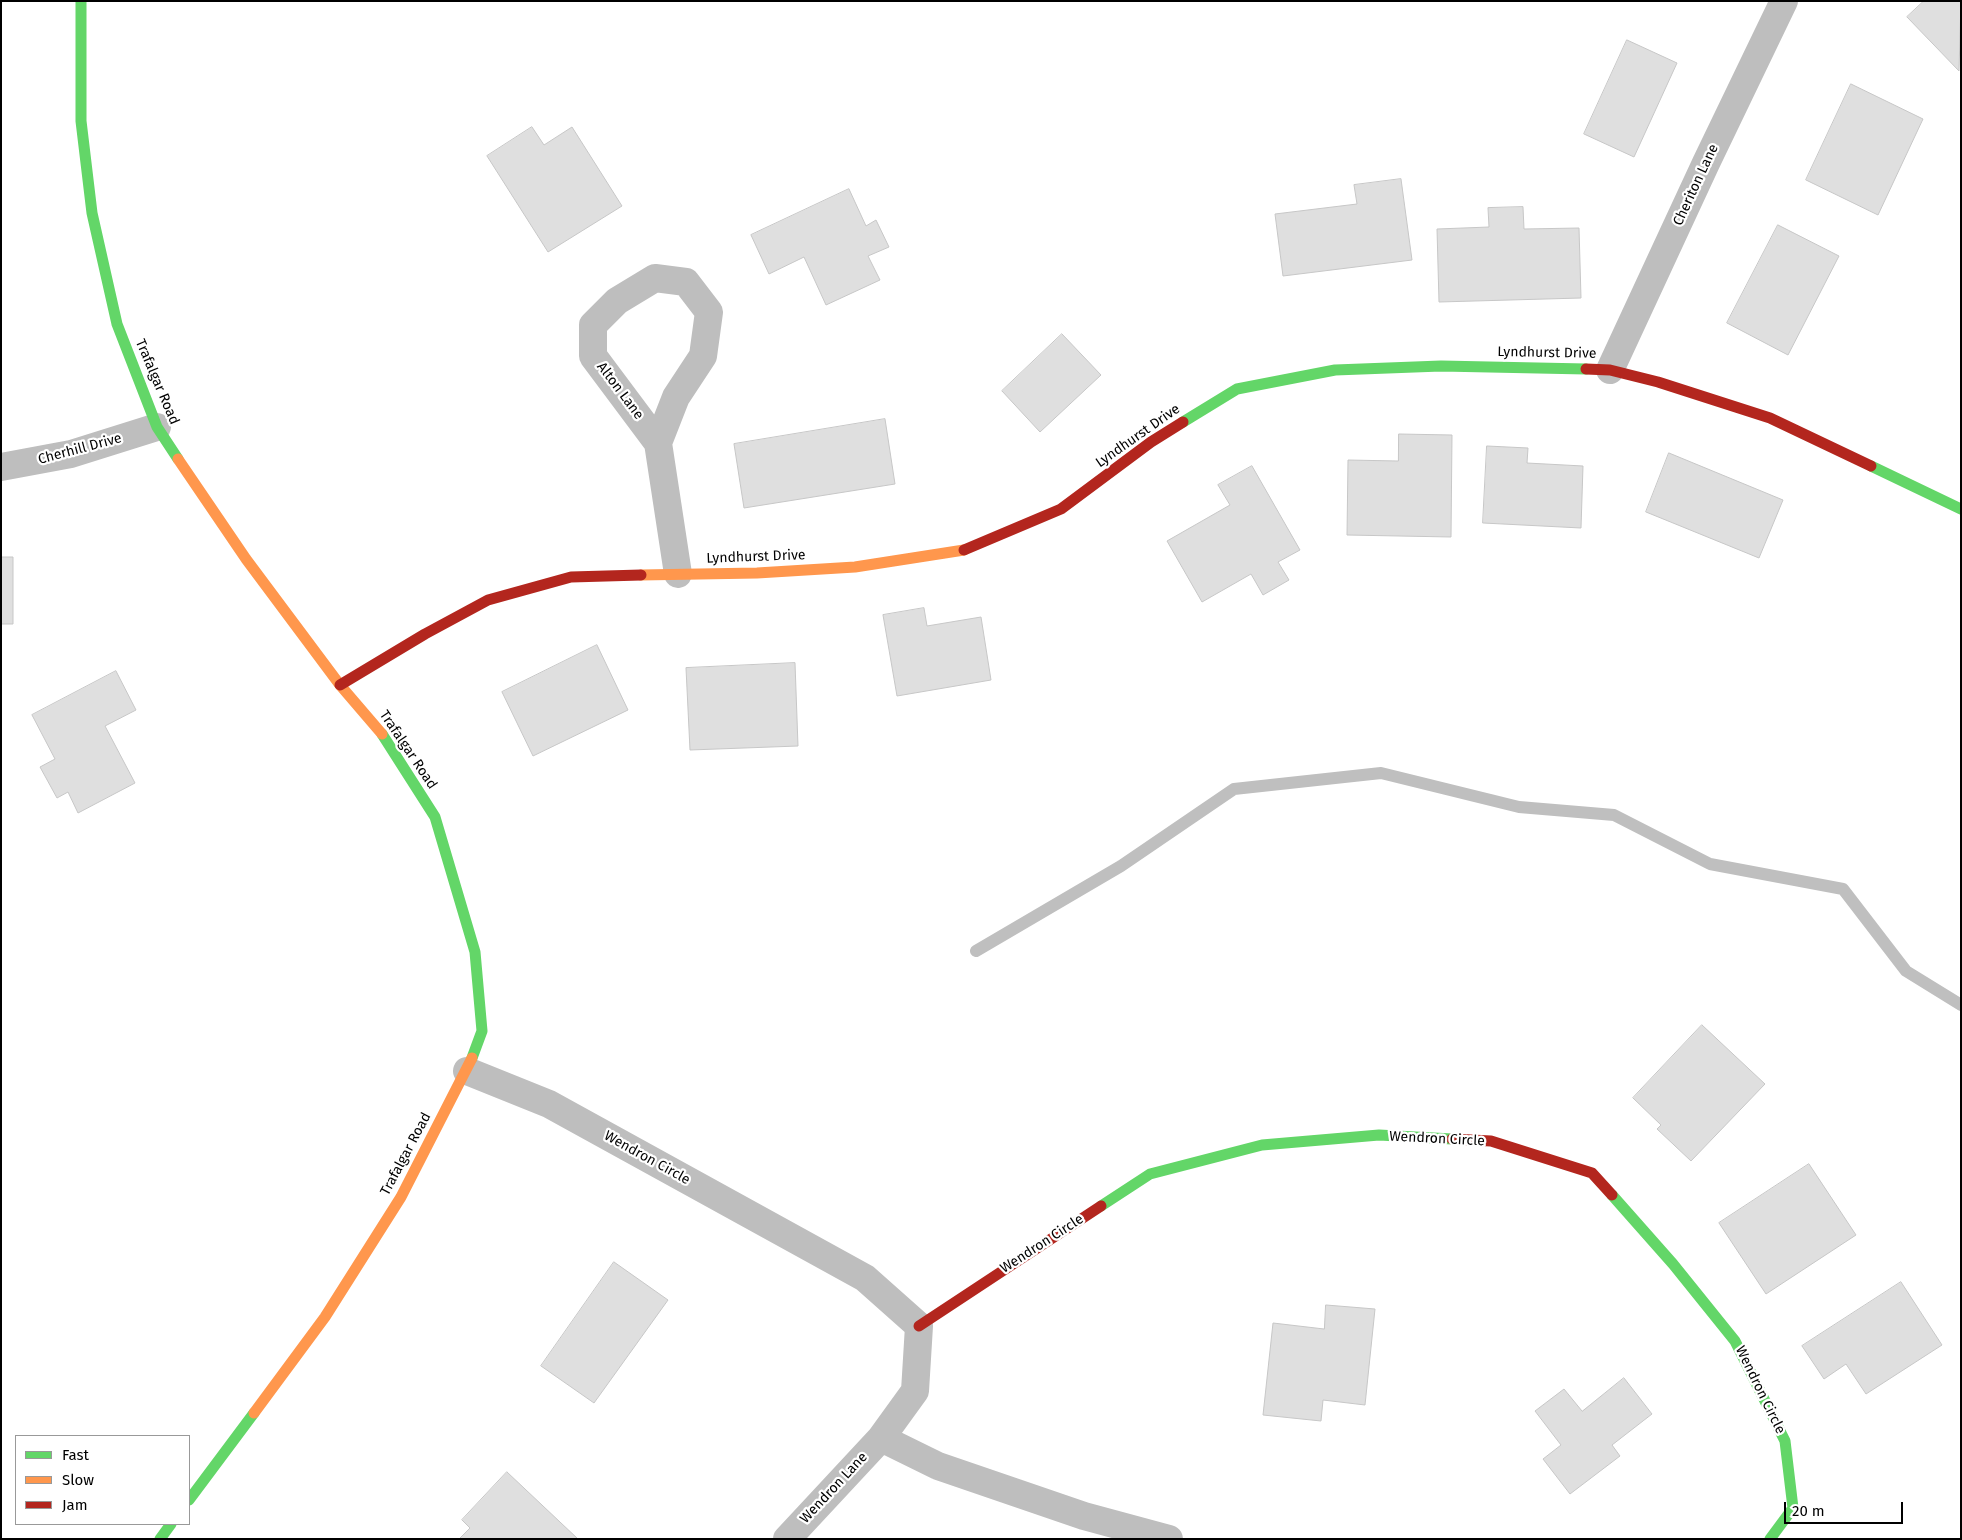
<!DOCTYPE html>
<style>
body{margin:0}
#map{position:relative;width:1962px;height:1540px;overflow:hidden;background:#fff;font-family:"Fira Sans",sans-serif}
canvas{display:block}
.frame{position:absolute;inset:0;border:2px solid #000;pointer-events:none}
.legend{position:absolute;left:15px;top:1435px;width:175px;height:90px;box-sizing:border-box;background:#fff;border:1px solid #999;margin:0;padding:6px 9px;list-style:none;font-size:15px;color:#000}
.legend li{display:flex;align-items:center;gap:10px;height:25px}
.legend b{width:25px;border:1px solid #999}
.scale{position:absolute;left:1784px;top:1502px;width:119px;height:22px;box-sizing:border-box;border:2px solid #000;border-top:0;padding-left:6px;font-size:15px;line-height:18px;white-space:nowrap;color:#000;-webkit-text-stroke:4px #fff;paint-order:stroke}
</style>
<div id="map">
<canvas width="1962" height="1540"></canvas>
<div class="frame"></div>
<ul class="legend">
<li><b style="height:6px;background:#63d668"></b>Fast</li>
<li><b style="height:6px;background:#ff974d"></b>Slow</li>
<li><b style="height:6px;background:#b3261e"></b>Jam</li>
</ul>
<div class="scale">20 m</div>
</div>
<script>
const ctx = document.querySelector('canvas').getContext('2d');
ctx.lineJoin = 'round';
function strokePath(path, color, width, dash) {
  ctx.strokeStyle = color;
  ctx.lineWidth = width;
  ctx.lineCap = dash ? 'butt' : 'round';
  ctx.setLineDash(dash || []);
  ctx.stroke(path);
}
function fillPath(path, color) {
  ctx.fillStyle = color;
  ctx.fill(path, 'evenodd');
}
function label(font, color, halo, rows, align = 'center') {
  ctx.font = font + ' "Fira Sans",sans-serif';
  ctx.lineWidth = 4.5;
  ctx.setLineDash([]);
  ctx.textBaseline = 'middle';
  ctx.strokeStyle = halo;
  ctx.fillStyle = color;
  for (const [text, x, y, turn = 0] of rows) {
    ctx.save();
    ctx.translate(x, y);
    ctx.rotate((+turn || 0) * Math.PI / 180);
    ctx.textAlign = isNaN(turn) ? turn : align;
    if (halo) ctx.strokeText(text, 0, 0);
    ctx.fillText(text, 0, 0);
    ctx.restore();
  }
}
strokePath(new Path2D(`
 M976 951 1121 866 1234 789 1381 773 1519 807 1614 815 1710 864 1843 889 1906 971 1961 1005`), '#bfbfbf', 12);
const building = new Path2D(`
 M1924 1H1961L1959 71 1907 17Z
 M1627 40 1677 63 1634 157 1584 134Z
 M1851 84 1923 119 1878 215 1806 180Z
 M532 127 544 145 572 127 622 206 548 252 487 156Z
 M1401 179 1412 260 1283 276 1275 214 1357 204 1354 185Z
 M849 189 866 226 876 220 889 247 868 256 880 280 826 305 804 257 769 274 751 235Z
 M1523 207 1524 229 1579 228 1581 298 1439 302 1437 229 1489 227 1488 208Z
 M1778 225 1839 256 1788 355 1727 323Z
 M1062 334 1101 375 1040 432 1002 391Z
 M885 419 895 484 744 508 734 444Z
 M1399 434 1452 435 1451 537 1347 535 1348 460 1398 461Z
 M1487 446 1528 448 1527 463 1583 466 1581 528 1483 523Z
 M1669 453 1783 500 1759 558 1646 512Z
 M1252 466 1300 550 1278 562 1289 580 1263 595 1251 574 1202 602 1167 541 1230 505 1218 485Z
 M1 557H13V624H1Z
 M924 608 927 626 981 617 991 680 897 696 883 615Z
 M597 645 628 710 533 756 502 692Z
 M795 663 798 746 690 750 686 668Z
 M116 671 136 710 105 726 135 783 78 813 68 792 57 798 40 767 55 759 32 715Z
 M1702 1025 1765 1084 1691 1161 1657 1129 1661 1125 1633 1098Z
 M1809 1164 1856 1235 1766 1294 1719 1223Z
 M614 1262 668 1300 594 1403 541 1366Z
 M1901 1282 1942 1345 1866 1394 1846 1364 1824 1379 1802 1346Z
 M1326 1305 1375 1309 1365 1405 1323 1400 1321 1421 1263 1415 1273 1323 1324 1329Z
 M1624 1378 1652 1414 1612 1445 1620 1456 1570 1494 1543 1459 1561 1445 1535 1411 1564 1389 1582 1411Z
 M507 1472 578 1539H459L470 1528 462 1520Z`);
fillPath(building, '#dfdfdf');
strokePath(building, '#c7c7c7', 1);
strokePath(new Path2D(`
 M1610 370 1706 163 1784 1
 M658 443 593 356V325L617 301 655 278 686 282 709 312 703 356 676 397 658 443 678 574
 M1 467 71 454 157 427
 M467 1071 549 1104 865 1278 919 1326 915 1391 881 1438 787 1539
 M881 1438 938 1466 1084 1516 1169 1539`), '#bebebe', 28);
strokePath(new Path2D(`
 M81 1V121L92 213 117 324 157 427 178 459
 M1183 422 1237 389 1335 370 1441 366 1586 369
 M1871 466 1961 509
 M382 734 435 817 475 952 482 1031 472 1058
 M1612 1195 1673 1264 1735 1341 1785 1441 1793 1508 1770 1539
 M1101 1206 1150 1174 1262 1145 1379 1135 1452 1139
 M189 1500 254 1413
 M160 1539 171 1524`), '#63d668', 11);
strokePath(new Path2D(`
 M178 459 246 559 340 685 382 734
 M641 575 757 573 855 567 964 550
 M254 1413 325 1317 401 1197 472 1058`), '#ff974d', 11);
strokePath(new Path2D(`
 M1586 369 1610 370 1658 382 1770 418 1871 466
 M964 550 1061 509 1151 442 1183 422
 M340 685 425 634 488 600 571 577 641 575
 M1452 1139 1491 1141 1592 1173 1612 1195
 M919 1326 1101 1206`), '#b3261e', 11);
label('14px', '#000', '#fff', [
 ["Cheriton Lane",1696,185,-65],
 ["Lyndhurst Drive",1547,353,1],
 ["Trafalgar Road",157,382,67],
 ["Alton Lane",620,391,53],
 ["Lyndhurst Drive",1138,436,-35],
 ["Cherhill Drive",80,449,-15],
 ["Lyndhurst Drive",756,557,-2],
 ["Trafalgar Road",408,750,56],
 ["Wendron Circle",1437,1139,3],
 ["Trafalgar Road",406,1154,-62],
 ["Wendron Circle",647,1158,29],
 ["Wendron Circle",1042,1244,-33],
 ["Wendron Circle",1760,1390,64],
 ["Wendron Lane",834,1488,-47]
]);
</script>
